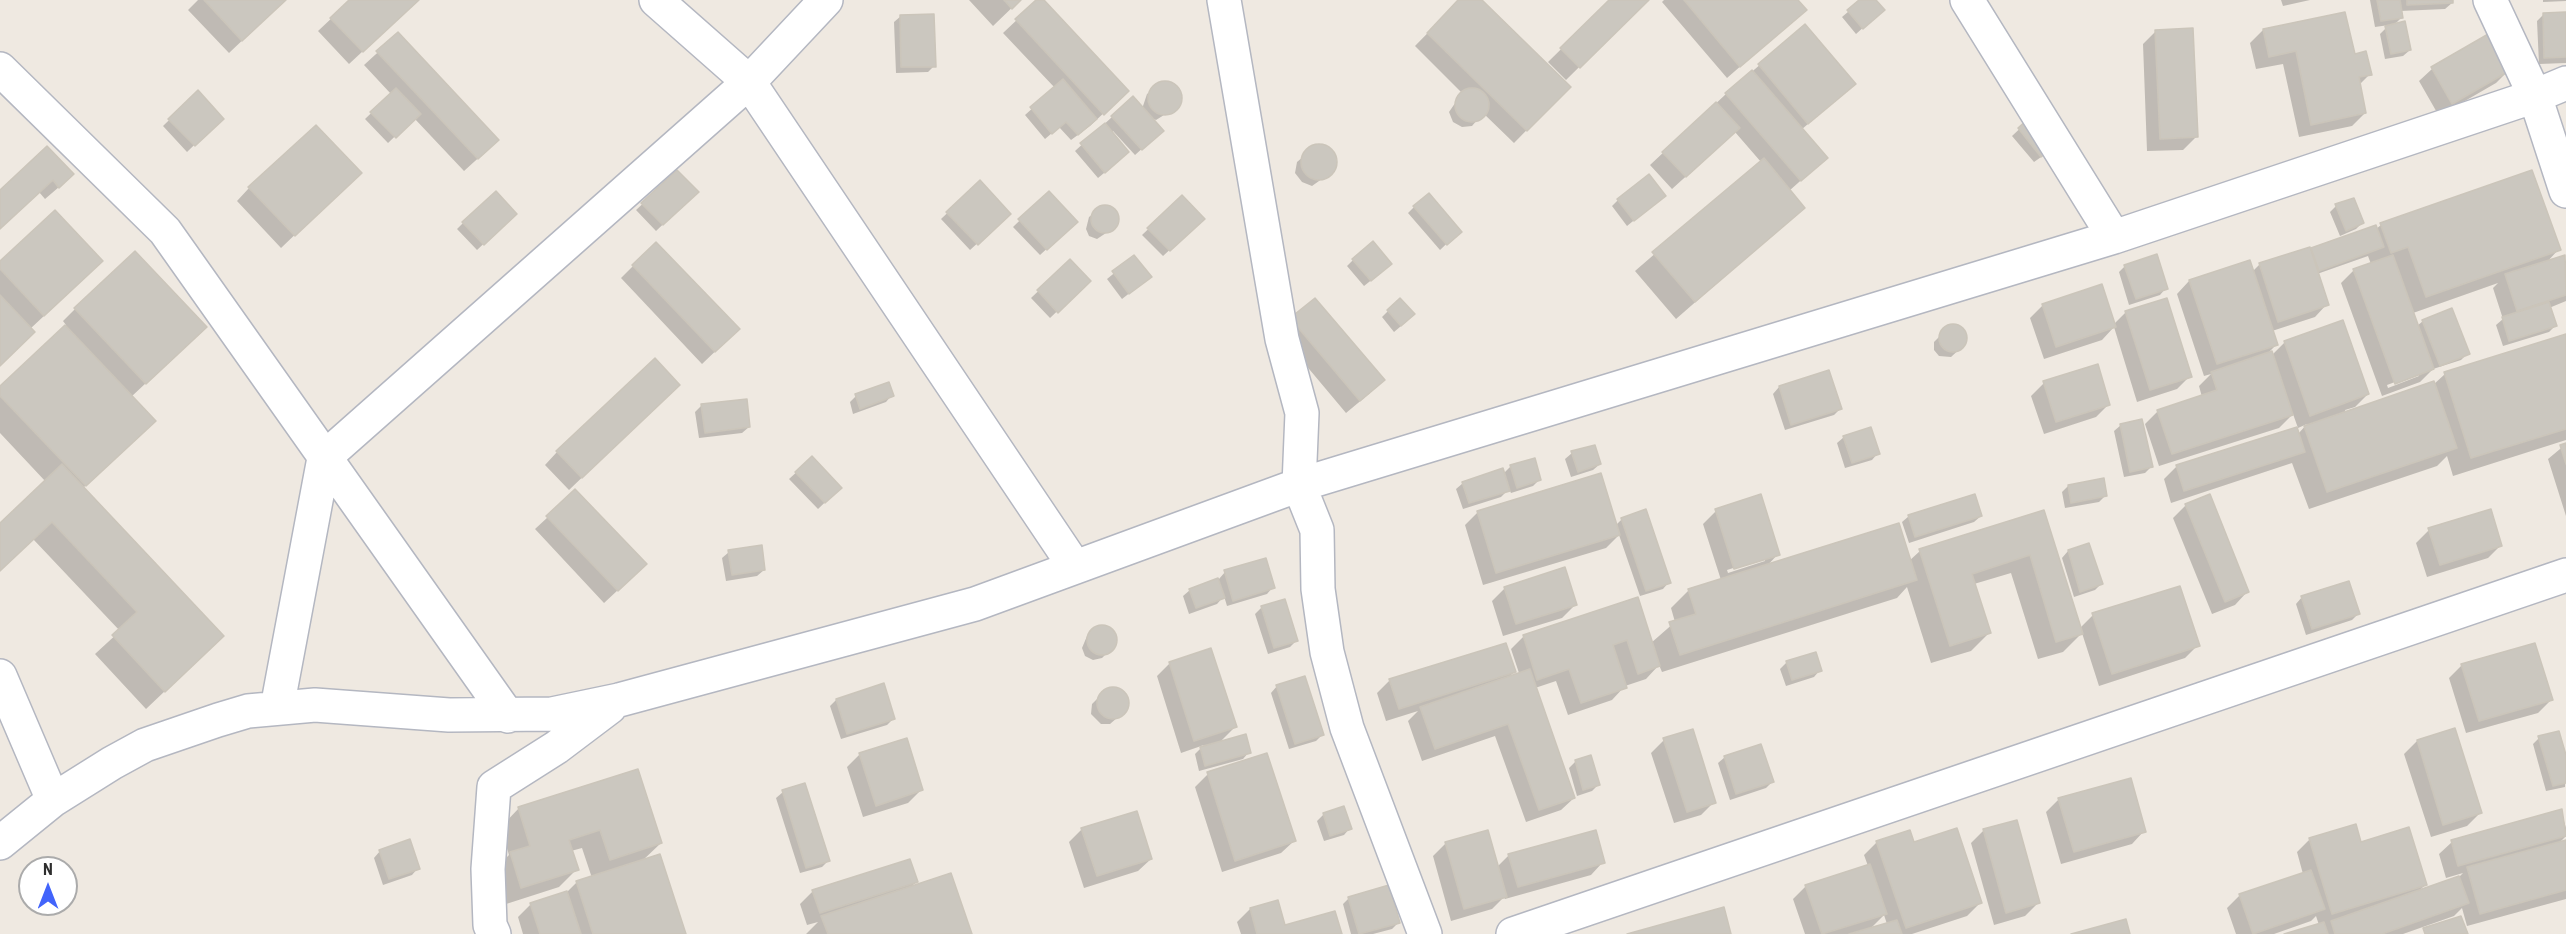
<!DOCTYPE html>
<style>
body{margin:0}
#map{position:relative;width:2566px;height:934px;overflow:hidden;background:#efe9e1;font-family:"Roboto Condensed",sans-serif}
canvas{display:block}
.north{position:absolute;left:18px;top:856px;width:60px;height:60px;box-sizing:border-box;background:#fff;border:2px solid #ababab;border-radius:50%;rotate:0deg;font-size:16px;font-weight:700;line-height:24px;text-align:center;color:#2e2e2e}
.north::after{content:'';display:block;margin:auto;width:21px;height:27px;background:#4264fb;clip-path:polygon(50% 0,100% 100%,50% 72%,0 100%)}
</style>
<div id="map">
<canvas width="2566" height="934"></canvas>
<div class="north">N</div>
</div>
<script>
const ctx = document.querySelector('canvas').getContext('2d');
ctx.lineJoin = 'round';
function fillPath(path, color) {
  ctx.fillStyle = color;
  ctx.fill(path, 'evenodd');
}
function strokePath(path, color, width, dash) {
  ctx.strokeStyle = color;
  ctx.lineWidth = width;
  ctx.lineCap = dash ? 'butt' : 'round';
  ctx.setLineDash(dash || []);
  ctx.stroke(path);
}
fillPath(new Path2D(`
 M198 0H285L229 53 188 10Z
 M351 0H418L349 64 318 31Z
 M969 0H1020L993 26Z
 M1038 0H1042L1127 91 1090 126 1071 140 1059 127 1045 139 1025 115 1055 88 1003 33Z
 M1460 0H1480L1569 87 1514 143 1483 113 1472 126 1462 127 1453 122 1449 112 1462 93 1415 46Z
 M1611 0H1647L1566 80 1548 62Z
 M1664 0H1796L1805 10 1727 78 1662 2Z
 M1862 0H1874L1876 16 1856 34 1842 17Z
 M2281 0H2310L2283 6Z
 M2370 0H2452V3L2445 9 2400 11 2402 17 2393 26 2410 50 2403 56 2385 59 2380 34 2389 25 2375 27Z
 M2543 0H2566V1L2543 2Z
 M2566 14V63L2539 64 2537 21 2543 15Z
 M901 16 934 66 928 72 896 73 894 22Z
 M1805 26 1854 84 1801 130 1826 158 1789 191 1803 208 1676 319 1635 271 1761 162 1735 132 1672 189 1650 165 1726 94Z
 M2263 30 2370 74 2359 85 2365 113 2352 126 2299 137 2283 64 2256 69 2250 43Z
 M2156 31 2196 137 2183 150 2147 151 2143 44Z
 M398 34 485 152 464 171 414 118 388 143 365 119 391 94 364 65Z
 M2489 35 2509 70 2496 83 2439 116 2419 81 2432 69Z
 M1163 83 1176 88 1179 97 1177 107 1156 120 1151 118 1155 137 1135 155 1113 131 1111 133 1121 159 1098 178 1075 151 1112 117 1142 109 1147 94Z
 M198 92 222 118 187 152 163 126Z
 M2028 121 2044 155 2034 162 2012 136Z
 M1316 146 1327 147 1335 160 1333 171 1312 186 1302 182 1295 173 1297 162Z
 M47 148 59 187 45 199 39 192 0 228V192Z
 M677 172 697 192 656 231 636 210Z
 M980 182 1003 220 970 250 941 219Z
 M347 185 281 248 237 201 249 188Z
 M1048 193 1076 222 1040 255 1013 227Z
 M1664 196 1627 226 1612 206 1618 200Z
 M1182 197 1203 219 1163 256 1142 235Z
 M2336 206 2362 223 2356 229 2340 236 2330 212Z
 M1102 207 1114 210 1117 217 1112 229 1097 239 1089 236 1086 229 1089 217Z
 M1414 207 1460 231 1440 250 1408 213Z
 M509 220 477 250 457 229 463 223Z
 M2381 225 2559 249 2546 263 2564 257 2566 262V301L2549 308 2555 326 2549 332 2503 346 2496 325 2503 319 2493 288 2498 283 2413 313 2417 326 2423 321 2468 353 2461 360 2433 369 2420 382 2382 396 2341 283 2354 270 2371 264 2368 256 2317 274 2327 304 2315 317 2272 331 2277 344 2266 355 2271 356 2284 343 2342 322 2368 394 2355 407 2345 410 2346 413 2433 385 2445 374 2566 336V440L2453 476 2447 456 2437 466 2309 509 2292 463 2171 503 2164 479 2177 466 2298 434 2307 424 2298 428 2293 414 2279 428 2159 466 2145 424 2158 411 2202 397 2199 386 2211 374 2204 376 2177 294 2189 281 2252 272 2260 264 2310 252 2376 229ZM2419 373V376L2388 388 2387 385Z
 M1134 257 1150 277 1122 299 1107 279Z
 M1353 260 1384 270 1364 286 1347 266Z
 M1070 261 1089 281 1050 318 1031 298Z
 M0 263 89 274 30 329 0 365Z
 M633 266 725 342 702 364 621 278Z
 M2125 266 2166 288 2160 295 2129 305 2119 272Z
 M1314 300 1370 393 1346 413 1278 332Z
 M2043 305 2114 324 2126 312 2190 376 2177 389 2137 402 2114 327 2102 340 2044 359 2030 318Z
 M75 309 192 340 131 397 136 439 83 488 204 654 146 709 95 654 120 631 33 539 0 570V525L46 482 0 433V388L66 325 63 321Z
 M1388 311 1407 321 1394 332 1382 317Z
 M1950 326 1958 327 1965 337 1964 345 1951 357 1939 356 1934 350V342Z
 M1828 372 1840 409 1834 415 1785 430 1773 394 1779 387Z
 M2044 383 2109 404 2096 417 2044 434 2031 396Z
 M892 395 886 402 853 414 850 402 856 396Z
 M665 398 569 490 545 465 557 452Z
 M702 405 749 427 742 433 699 438 695 412Z
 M2121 425 2151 467 2145 473 2124 477 2114 431Z
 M1844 437 1878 453 1872 460 1845 468 1837 443Z
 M2566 444V516L2548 459Z
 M1594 447 1600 464 1593 470 1571 477 1565 459 1572 453Z
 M812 458 840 488 818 509 789 479Z
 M1511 466 1539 480 1533 486 1511 493 1509 489 1501 497 1463 509 1456 489 1463 483 1503 474Z
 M2068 486 2106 495 2099 502 2065 508 2062 492Z
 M2186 505 2247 592 2235 605 2212 614 2173 518Z
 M1716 511 1778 554 1767 566 1909 561 1920 551 2043 512 2080 628 2093 615 2198 645 2185 658 2099 686 2082 633 2063 652 2038 659 2011 573 1974 584 1989 633 1971 651 1931 663 1907 587 1897 598 1662 672 1659 665 1646 679 1625 686 1612 700 1568 715 1556 681 1535 688 1574 798 1561 810 1526 822 1495 736 1422 761 1408 721 1418 711 1386 721 1377 693 1390 680 1514 672 1507 679 1519 673 1511 649 1524 636 1637 599 1651 643 1675 622 1671 608 1689 590 1721 580 1703 524ZM1765 558V561L1728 573 1727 570Z
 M1478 512 1616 525 1622 519 1669 582 1663 589 1640 596 1619 535 1606 548 1483 585 1465 525Z
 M1909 516H1981L1974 522 1909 543 1902 522Z
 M548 517 632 577 604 603 535 529Z
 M2429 530 2501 545 2488 558 2427 577 2416 543Z
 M2068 551 2101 584 2095 590 2074 597 2062 558Z
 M729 552 764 570 757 576 726 581 722 558Z
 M1225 572 1273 587 1267 594 1227 606 1224 596 1217 604 1189 614 1183 596 1190 590 1219 579Z
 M1505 588 1575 605 1562 618 1503 636 1492 601Z
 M2302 597 2358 614 2352 620 2306 635 2296 604Z
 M1262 607 1296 641 1290 647 1268 654 1255 614Z
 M1102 626 1113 632 1115 645 1102 658 1093 660 1085 656 1082 648 1087 636Z
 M1787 662 1820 670 1814 677 1786 686 1780 669Z
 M1170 663 1235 727 1219 743 1249 752 1243 759 1199 771 1195 754 1204 745 1181 753 1157 676Z
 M2462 665 2551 700 2538 713 2466 733 2449 678Z
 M1277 686 1323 734 1316 741 1289 749 1271 693Z
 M1106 690H1120L1126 698 1125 711 1110 724H1101L1091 714 1092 704Z
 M836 700 894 718 887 725 841 739 830 706Z
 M2454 730 2480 813 2467 826 2431 837 2404 754 2417 741Z
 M2539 738 2566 760 2565 787 2546 791 2533 744Z
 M1664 740 1714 802 1701 815 1674 823 1651 753Z
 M860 754 921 790 908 803 863 817 847 767Z
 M1590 757 1598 785 1592 791 1577 796 1569 768 1575 762Z
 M1725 757 1772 782 1766 788 1730 800 1718 763Z
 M1208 774 1294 841 1281 853 1222 872 1195 787Z
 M783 792 828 861 822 867 800 873 776 798Z
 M2059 799 2144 831 2132 844 2061 864 2046 812Z
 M519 808 661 843 641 862 684 934H523L518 917 531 904 566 893 577 882 592 878 582 848 571 851 577 869 559 887 503 905 492 872 509 855 501 827Z
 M2561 811 2566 828V836L2559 843 2566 841V899L2467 926 2462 908 2454 916 2403 934H2289L2319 925 2316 916 2311 921 2274 934H2236L2227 908 2240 895 2303 874 2297 852 2310 839 2360 844 2425 885 2418 892 2458 878 2463 873 2446 878 2439 854 2452 842Z
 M1324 814 1350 828 1344 835 1324 841 1317 821Z
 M1082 829 1151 859 1138 871 1084 888 1069 842Z
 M1984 830 2038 903 2025 916 1994 925 1971 843Z
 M1877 842 1914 844 1980 903 1967 916 1912 934H1805L1793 899 1806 886 1868 866 1864 855ZM1884 915 1887 924 1869 930Z
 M1446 843 1497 867 1509 855 1603 862 1591 875 1505 899 1504 897 1492 909 1451 921 1433 856Z
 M380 851 418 868 412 875 383 885 374 858Z
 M916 882 910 888 970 934H806L818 922 807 925 800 904 813 891Z
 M1349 898 1398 923 1392 929 1373 934H1351L1343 904Z
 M1277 902 1284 926 1340 934H1241L1237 922 1250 909Z`), '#0003');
const building = new Path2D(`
 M204 0H286L242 41Z
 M349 0H419L363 52 330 18Z
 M1004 0H1021L1012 9Z
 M1036 0H1044L1129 91 1104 115 1015 19Z
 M1458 0H1482L1571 87 1527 131 1427 33Z
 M1609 0H1649L1580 68 1560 48Z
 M1684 0H1798L1807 10 1740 67Z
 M1859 0H1876L1885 10 1863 29 1847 10Z
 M2377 0H2400L2403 18 2381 21Z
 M2407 0H2453V3L2407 5Z
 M2345 12 2355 54 2366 51 2372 75 2359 77 2366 113 2311 125 2296 51 2269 57 2263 29Z
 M2566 12V57L2544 58 2543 13Z
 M934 14 936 67H901L900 15Z
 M2405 21 2411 50 2391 54 2385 26Z
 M1805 24 1856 84 1808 124 1758 64Z
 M2193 28 2198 137 2160 139 2155 30Z
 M398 32 499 140 478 159 376 51Z
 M2490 33 2511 70 2452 104 2431 67Z
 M1752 70 1828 158 1801 181 1725 93Z
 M1063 79 1097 119 1078 135 1066 122 1052 134 1030 107Z
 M1148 98a17 17 0 1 1 34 0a17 17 0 1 1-34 0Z
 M1455 105a17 17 0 1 1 34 0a17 17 0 1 1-34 0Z
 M396 88 421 114 396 138 370 112Z
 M198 90 224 119 195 146 168 119Z
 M1133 96 1164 131 1142 150 1111 116Z
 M1716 102 1740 128 1686 177 1662 152Z
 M2028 119 2052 149 2041 157 2018 128Z
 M1105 123 1129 152 1105 173 1080 143Z
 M316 125 362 173 295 236 248 187Z
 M1301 162a18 18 0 1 1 36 0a18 18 0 1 1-36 0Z
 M47 146 74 174 59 188 53 180 0 229V190Z
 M1764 158 1805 208 1695 302 1652 252Z
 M677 170 699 192 663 225 641 203Z
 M2532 170 2561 250 2426 297 2408 247 2391 253 2380 223Z
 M1649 174 1666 196 1634 221 1617 199Z
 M980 180 1011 214 978 245 946 212Z
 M496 191 517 214 484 245 462 222Z
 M1049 191 1078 222 1047 250 1018 219Z
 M1429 193 1462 232 1447 245 1413 206Z
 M1182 195 1205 219 1170 251 1147 228Z
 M2354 198 2364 223 2346 231 2335 204Z
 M1091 219a14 14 0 1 1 28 0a14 14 0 1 1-28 0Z
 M55 210 103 261 44 316 0 269V261Z
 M2376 225 2384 247 2319 271 2311 248Z
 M1373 241 1392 264 1371 281 1352 259Z
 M656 242 740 329 715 352 632 265Z
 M2310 247 2329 305 2278 322 2259 263Z
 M135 251 207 327 146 384 74 308Z
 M2157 254 2168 289 2136 299 2124 265Z
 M1134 255 1152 277 1129 294 1112 271Z
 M2393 255 2434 369 2395 384 2353 269Z
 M2565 255 2566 295 2517 311 2505 274Z
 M1070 259 1091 281 1058 313 1037 290Z
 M2250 260 2278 345 2217 364 2189 280Z
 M2102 284 2116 327 2056 347 2042 304Z
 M0 295 35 332 0 366Z
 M1315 298 1385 380 1360 401 1290 318Z
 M1400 298 1415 314 1401 326 1387 310Z
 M2167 298 2192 377 2150 390 2125 311Z
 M2549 302 2557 326 2509 341 2502 317Z
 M2452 308 2470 354 2440 366 2422 320Z
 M2343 320 2369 394 2310 416 2284 341Z
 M1939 338a14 14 0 1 1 28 0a14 14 0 1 1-28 0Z
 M65 325 156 421 86 486 0 396V386Z
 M2566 334V429L2471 458 2444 372Z
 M2272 351 2293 415 2172 454 2157 410 2217 390 2211 372Z
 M655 358 680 385 582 478 556 451Z
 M2098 364 2110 405 2056 422 2043 381Z
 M1829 370 1842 409 1791 425 1779 386Z
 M2434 381 2457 448 2327 492 2304 426Z
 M889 382 894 396 860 409 855 394Z
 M747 399 750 427 705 433 701 404Z
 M2142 419 2153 467 2130 472 2120 424Z
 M1871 427 1880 454 1852 463 1843 436Z
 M2297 427 2305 452 2184 491 2176 465Z
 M2566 443V464L2560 445Z
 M1595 445 1601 464 1578 472 1571 451Z
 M812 456 842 488 825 503 795 472Z
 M1535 458 1541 480 1517 488 1510 465Z
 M62 464 224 636 165 692 112 635 137 612 52 522 0 571V523Z
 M1503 468 1510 491 1469 503 1462 482Z
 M1601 473 1620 535 1496 573 1477 511Z
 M2104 478 2107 496 2071 503 2068 485Z
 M575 489 647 564 618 591 546 516Z
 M1761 494 1780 555 1734 569 1715 509Z
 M1975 494 1982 516 1915 537 1908 515Z
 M2210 494 2249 592 2225 602 2185 504Z
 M1646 509 1671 583 1646 591 1621 518Z
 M2491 509 2502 546 2440 565 2428 528Z
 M2044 510 2083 634 2056 642 2030 555 1972 574 1991 633 1950 646 1919 549Z
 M1899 523 1917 580 1680 655 1669 622 1696 614 1688 589Z
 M2089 543 2103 584 2080 592 2068 550Z
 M762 545 765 570 732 575 728 550Z
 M1266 558 1275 588 1233 601 1224 570Z
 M1565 567 1577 605 1516 624 1504 587Z
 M1218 578 1225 598 1196 608 1189 589Z
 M2349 581 2360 614 2312 629 2301 596Z
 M2180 586 2200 646 2112 674 2092 613Z
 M1638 597 1660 666 1638 674 1627 640 1613 645 1627 688 1581 703 1569 669 1537 680 1523 635Z
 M1285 599 1298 641 1274 648 1261 606Z
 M1087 640a15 15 0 1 1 30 0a15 15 0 1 1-30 0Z
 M1506 643 1516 672 1399 709 1389 679Z
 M2535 643 2553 700 2479 721 2461 664Z
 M1211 648 1237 727 1194 741 1169 662Z
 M1816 652 1822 671 1792 680 1786 661Z
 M1530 669 1575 798 1539 810 1508 724 1435 749 1420 707Z
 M1305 676 1324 735 1295 744 1276 685Z
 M884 683 895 719 847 734 836 699Z
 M1097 703a16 16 0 1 1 32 0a16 16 0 1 1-32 0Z
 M2455 728 2482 813 2443 825 2417 740Z
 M1693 729 1716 803 1687 812 1663 738Z
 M2559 731 2566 755V783L2553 786 2538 736Z
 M1246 734 1251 753 1205 766 1200 747Z
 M907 738 923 790 876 806 859 753Z
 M1761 744 1774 782 1736 794 1724 756Z
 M1267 753 1296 841 1235 861 1207 772Z
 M1591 755 1600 785 1583 790 1575 760Z
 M638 769 662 843 610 860 600 830 569 840 579 870 521 888 510 852 530 846 518 807Z
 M2131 778 2146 832 2074 852 2058 798Z
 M805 783 830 861 806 868 782 790Z
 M1344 806 1352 829 1330 836 1323 813Z
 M2562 809 2566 836 2458 866 2451 840Z
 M1137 811 1152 859 1097 876 1081 828Z
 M2017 820 2040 903 2006 913 1983 829Z
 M2356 824 2361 842 2409 827 2427 885 2332 914 2309 838Z
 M1957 828 1982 903 1906 928 1876 841 1910 830 1914 842Z
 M1488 830 1507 897 1464 909 1445 842Z
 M1596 830 1605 863 1518 887 1508 854Z
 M410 839 420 869 389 879 379 850Z
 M2566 840V890L2480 914 2467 867Z
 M660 854 686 934H593L576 881Z
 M910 859 918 882 820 913 812 890Z
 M1870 864 1887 914 1822 934 1805 885Z
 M2311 870 2325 909 2253 934 2239 894Z
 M951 873 972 934H828L821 916Z
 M2459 876 2469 903 2382 934H2335L2331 921Z
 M1389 885 1400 923 1359 934 1348 897Z
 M567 891 581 934H540L530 903Z
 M1278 900 1285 925 1335 911 1342 934H1257L1250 908Z
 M1724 907 1731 934H1627Z
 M2461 916 2468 934H2425L2423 928Z
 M2126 919 2130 934H2071Z
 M1897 920 1902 934H1849Z
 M2324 922 2328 934H2284Z`);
fillPath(building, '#cbc7bf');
strokePath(building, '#cbc5ba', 1.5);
const minor = new Path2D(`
 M656 0 749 82 1075 567
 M1224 0 1282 339 1302 413 1299 485 1317 530 1318 589 1327 652 1347 728 1425 934
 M1967 0 2114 237
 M2490 0 2535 96 2566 191
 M0 69 165 231 508 716
 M0 676 53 800
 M277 708 324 458 749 82 826 0
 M0 843 53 800 112 763 145 745 218 720 248 711 315 705 449 715 552 714 619 700 975 604 1299 485 2114 237 2535 96 2566 83
 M494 934 490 925 488 869 494 787 557 747 610 707
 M1513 934 2566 575`);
strokePath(minor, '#b4b7c1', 36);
strokePath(minor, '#fff', 33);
</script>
